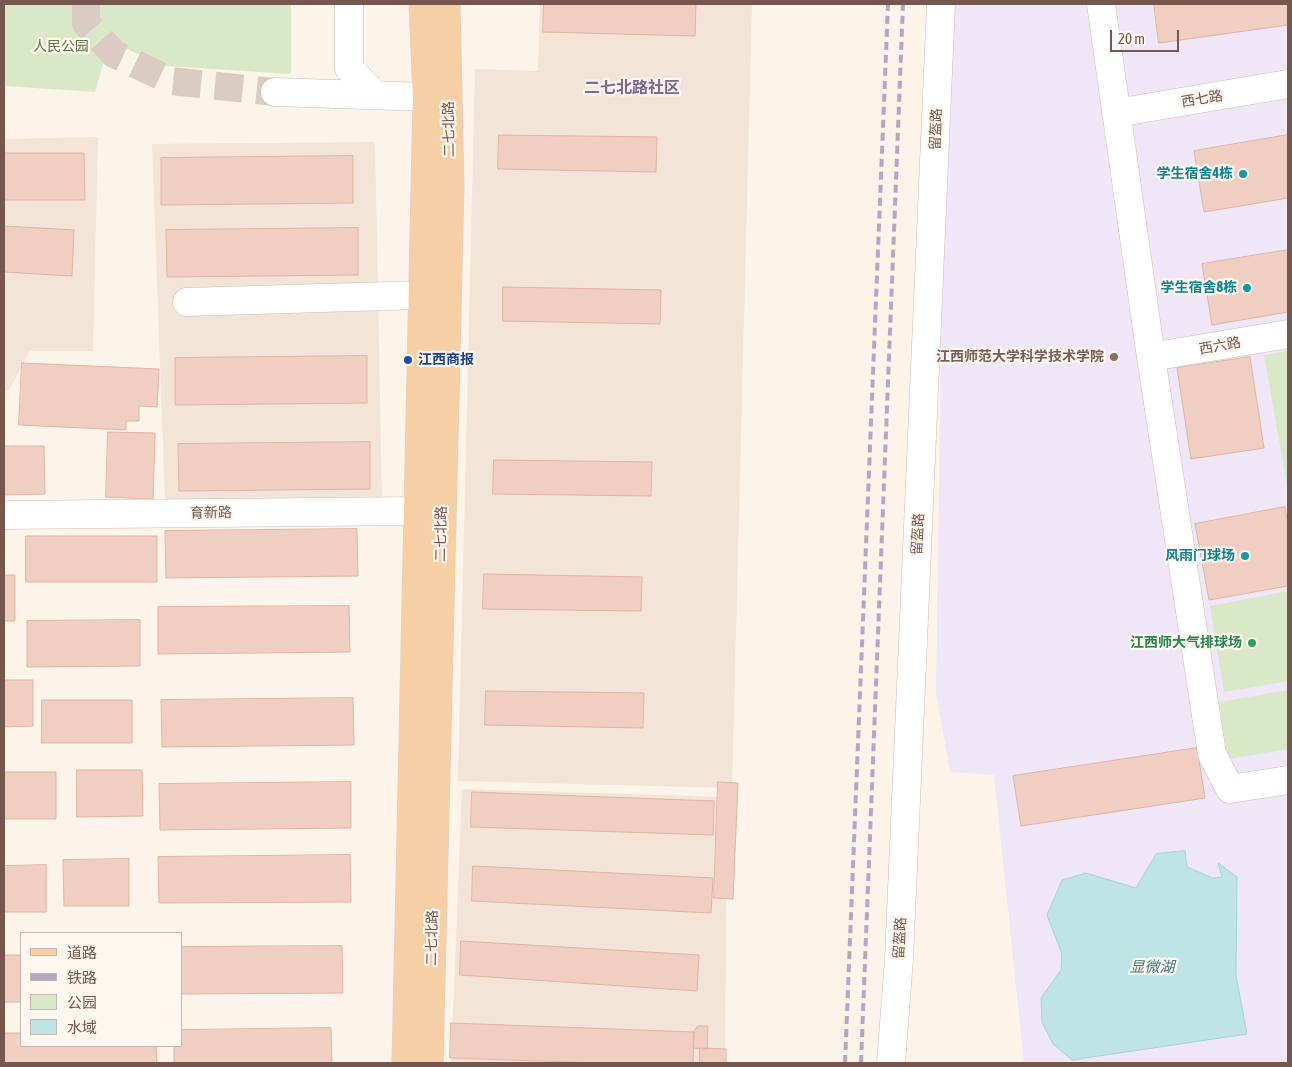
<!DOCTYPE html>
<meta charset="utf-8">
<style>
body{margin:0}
#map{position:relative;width:1292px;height:1067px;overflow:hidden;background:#fcf3e9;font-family:"Asap Condensed","Noto Sans SC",sans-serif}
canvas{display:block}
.frame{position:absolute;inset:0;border:5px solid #76574d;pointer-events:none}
.legend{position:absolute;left:20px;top:932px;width:162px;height:115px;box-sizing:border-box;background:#fef7f0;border:1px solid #c8b7af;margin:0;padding:6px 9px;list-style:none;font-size:15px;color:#76574d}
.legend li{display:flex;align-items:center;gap:10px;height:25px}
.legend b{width:25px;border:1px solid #c8b7af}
.scale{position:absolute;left:1110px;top:30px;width:69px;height:22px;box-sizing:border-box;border:2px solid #76574d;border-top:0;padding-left:6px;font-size:15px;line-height:18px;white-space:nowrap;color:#76574d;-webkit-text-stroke:4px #fef7f0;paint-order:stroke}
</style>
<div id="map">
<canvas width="1292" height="1067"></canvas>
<div class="frame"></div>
<ul class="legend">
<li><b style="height:6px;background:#f7cfa5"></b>道路</li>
<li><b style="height:6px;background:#b4a7c6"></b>铁路</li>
<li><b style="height:14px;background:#d9e9c8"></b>公园</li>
<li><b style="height:14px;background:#bee4e5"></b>水域</li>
</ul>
<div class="scale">20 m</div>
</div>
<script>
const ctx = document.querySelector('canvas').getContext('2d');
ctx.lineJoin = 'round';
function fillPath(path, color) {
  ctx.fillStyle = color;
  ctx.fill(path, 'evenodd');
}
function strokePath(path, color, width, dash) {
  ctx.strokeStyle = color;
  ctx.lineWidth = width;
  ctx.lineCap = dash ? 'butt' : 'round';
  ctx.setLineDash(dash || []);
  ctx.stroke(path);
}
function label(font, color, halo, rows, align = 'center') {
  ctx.font = font + ' "Asap Condensed","Noto Sans SC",sans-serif';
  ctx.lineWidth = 4.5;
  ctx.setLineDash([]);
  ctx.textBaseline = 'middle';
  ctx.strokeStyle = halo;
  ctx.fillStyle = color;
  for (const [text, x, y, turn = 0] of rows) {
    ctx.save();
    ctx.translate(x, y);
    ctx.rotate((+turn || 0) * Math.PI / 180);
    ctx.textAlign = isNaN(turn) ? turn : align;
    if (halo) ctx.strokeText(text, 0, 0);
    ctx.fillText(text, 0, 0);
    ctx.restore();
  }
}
fillPath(new Path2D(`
 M540 4H752L732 788 458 781 475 69 538 71Z
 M98 137 93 351H30L9 390H4V139Z
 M375 142 382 501H165L152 144Z
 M462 789 727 797 725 1063H451Z`), '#f3e4d8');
fillPath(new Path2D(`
 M946 4H1288V1063H1024L994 775 950 772 936 692Z`), '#efe6f8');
fillPath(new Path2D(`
 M4 4H291V74L164 66 110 41 95 92 4 86Z
 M1288 351V491L1264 355Z
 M1288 591V681L1224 692 1210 606Z
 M1288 690V749L1228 759 1219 702Z`), '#d9e9c8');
const water = new Path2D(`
 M1185 851 1187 867 1213 878 1222 877 1218 863 1237 877 1236 976 1247 1034 1072 1060 1053 1044 1042 1022 1041 998 1061 970 1062 954 1047 915 1062 880 1086 873 1136 888 1156 854Z`);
fillPath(water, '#bee4e5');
strokePath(water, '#a5d5d7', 1);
const building = new Path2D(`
 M544 4H696L695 36 543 32Z
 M1154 4H1288V25L1159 43Z
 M499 135 657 137 656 172 498 169Z
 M1288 135V198L1204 212 1194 151Z
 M4 153H84L85 200H4Z
 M353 156V203L161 205V158Z
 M4 226 74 230 72 276 4 272Z
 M358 228V275L167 277 166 230Z
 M1288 250V312L1212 325 1202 264Z
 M503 287 661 290 660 324 503 321Z
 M367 356V403L175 405V358Z
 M1250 357 1264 448 1191 459 1177 368Z
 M22 363 159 369 157 407 139 406V421H126V430L19 425Z
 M108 432 155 433 153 499 106 497Z
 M370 442V489L179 491 178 444Z
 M4 446H44L45 494 4 495Z
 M494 460 652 462 651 496 493 494Z
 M1285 507 1288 525V586L1209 600 1195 524Z
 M357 529 358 576 166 578 165 531Z
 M26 536H157V582H26Z
 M484 574 642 577 641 611 483 609Z
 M4 575H15V621H4Z
 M349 606 350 652 158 654V607Z
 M140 620V666L27 667V621Z
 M4 680H33V726L4 727Z
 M486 691 644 693 643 728 485 725Z
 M353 698 354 745 162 747 161 700Z
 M42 700H132V743H42Z
 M1197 748 1205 798 1021 826 1013 776Z
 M77 770H142L143 816 77 817Z
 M4 772H56V819H4Z
 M351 782V828L160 830 159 784Z
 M718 782 738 783 733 899 714 898Z
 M472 792 714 801 713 835 471 827Z
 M350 855 351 902 159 903 158 857Z
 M129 859V906H64L63 860Z
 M46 865V912H4V866Z
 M473 866 713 878 711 913 472 901Z
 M461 941 699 955 697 991 460 975Z
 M342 946 343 993 181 994V947Z
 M4 955H21V1002H4Z
 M451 1023 694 1032 693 1063H599L450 1058Z
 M698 1026H708L707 1049 693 1048 694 1032Z
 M331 1028 332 1063H174V1046H181V1030Z
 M4 1033H21V1046H156L157 1063H4Z
 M700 1048 726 1049V1063H700Z`);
fillPath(building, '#f0cfc2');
strokePath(building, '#e2b4a3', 1);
strokePath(new Path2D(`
 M86 4V23L114 54 171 81 275 92`), '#daccc2', 28, [28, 14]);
const minor = new Path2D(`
 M349 4V68L375 95
 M1101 4 1151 357 1212 754 1230 789 1288 780
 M275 92 427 97
 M1116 113 1288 84
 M187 302 423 295
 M1151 357 1288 334
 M4 515 418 511
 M891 1063 899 959 941 4`);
const major = new Path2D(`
 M406 1063 427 97 423 4
 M429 1063 450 187 446 4`);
strokePath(minor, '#d0bcb2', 29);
strokePath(major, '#d9d0cd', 29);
strokePath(minor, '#fff', 28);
strokePath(major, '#f7cfa5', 28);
strokePath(new Path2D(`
 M845 1063 888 4
 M861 1063 903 4`), '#b4a7c6', 4, [8, 5]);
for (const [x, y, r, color] of [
 [1243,174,5,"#0f9aa8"],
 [1247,288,5,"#0f9aa8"],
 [1114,357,5,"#8d6e63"],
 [408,360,5,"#1a4fb4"],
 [1245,556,5,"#0f9aa8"],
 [1252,643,5,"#2e9e5b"]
]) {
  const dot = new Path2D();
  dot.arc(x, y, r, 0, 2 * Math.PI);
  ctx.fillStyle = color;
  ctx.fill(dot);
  strokePath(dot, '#fef7f0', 2);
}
label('14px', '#5c7b45', '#fef7f0', [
 ["人民公园",61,47]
]);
label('14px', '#76574d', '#fef7f0', [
 ["西七路",1202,99,-9],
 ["二七北路",449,129,-91],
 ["留盔路",936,129,-88],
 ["西六路",1220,346,-10],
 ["育新路",211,513,-1],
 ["二七北路",441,534,-89],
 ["留盔路",918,534,-87],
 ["二七北路",432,938,-89],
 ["留盔路",900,938,-87]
]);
label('bold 14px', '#0d838f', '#fef7f0', [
 ["学生宿舍4栋",1233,174],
 ["学生宿舍8栋",1237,288],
 ["风雨门球场",1235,556]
], 'right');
label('bold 14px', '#785e54', '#fef7f0', [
 ["江西师范大学科学技术学院",1104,357]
], 'right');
label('bold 14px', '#164399', '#fef7f0', [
 ["江西商报",418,360]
], 'left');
label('bold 14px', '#27864d', '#fef7f0', [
 ["江西师大气排球场",1242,643]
], 'right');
label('italic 15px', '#41777a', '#fef7f0', [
 ["显微湖",1152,967]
]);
label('bold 16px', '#7d6691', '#fef7f0', [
 ["二七北路社区",632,88]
]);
</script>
